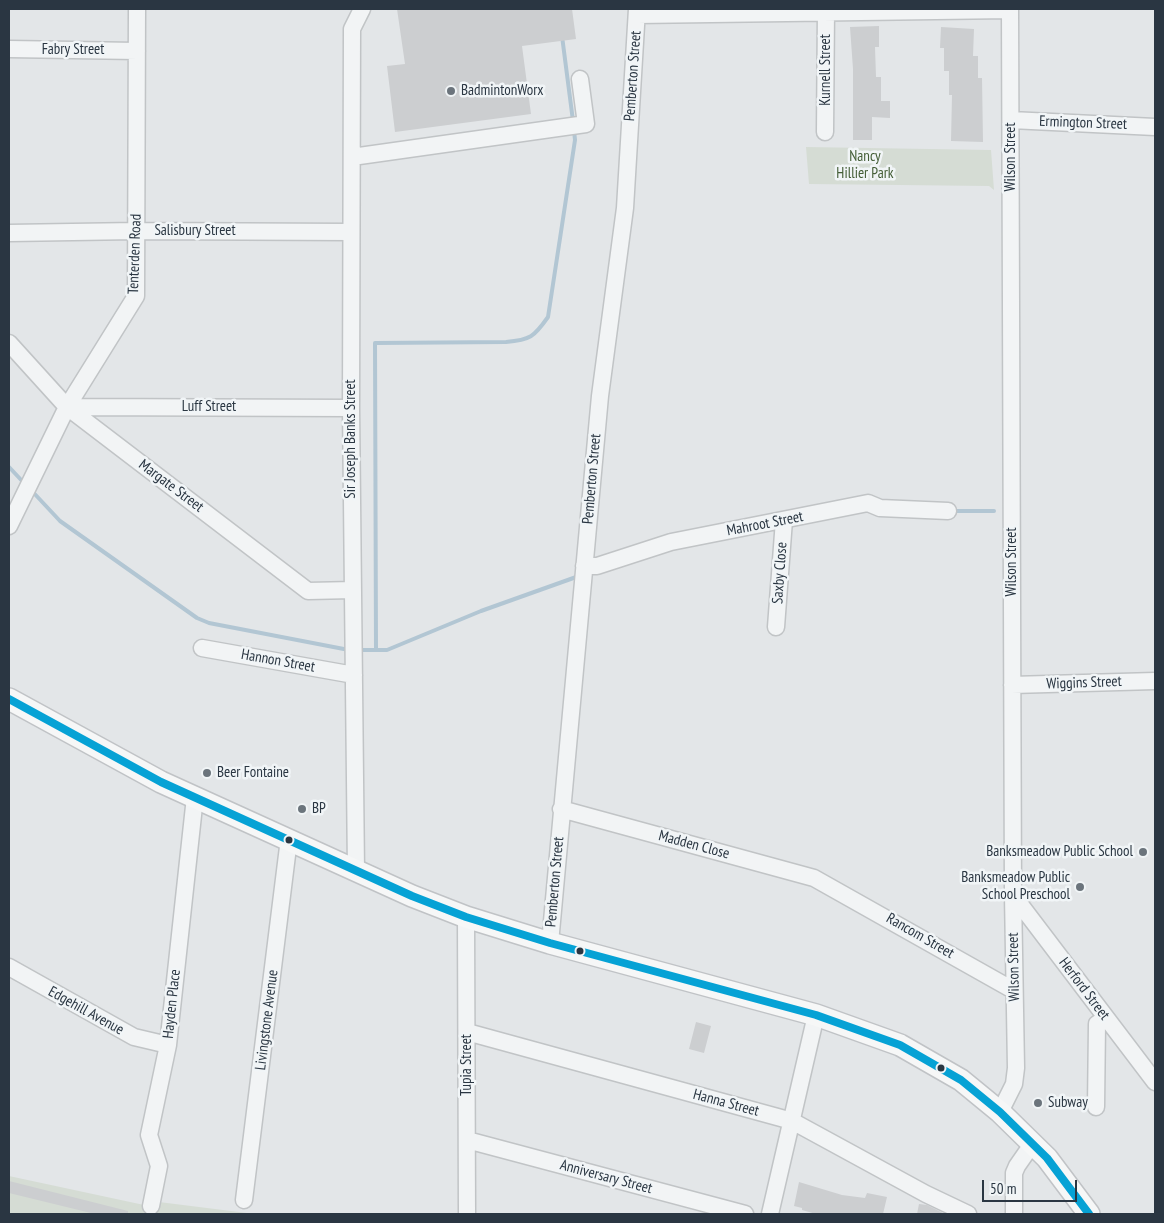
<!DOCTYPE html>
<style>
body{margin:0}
#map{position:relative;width:1164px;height:1223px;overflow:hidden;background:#e3e6e8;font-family:"PT Sans Narrow",sans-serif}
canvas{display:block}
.frame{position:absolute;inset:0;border:10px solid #2a3642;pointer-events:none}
.scale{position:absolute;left:982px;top:1180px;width:95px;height:22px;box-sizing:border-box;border:2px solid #2a3642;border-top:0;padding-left:6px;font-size:15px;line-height:18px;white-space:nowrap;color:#2a3642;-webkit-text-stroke:4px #f1f5f7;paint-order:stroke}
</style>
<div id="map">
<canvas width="1164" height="1223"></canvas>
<div class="frame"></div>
<div class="scale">50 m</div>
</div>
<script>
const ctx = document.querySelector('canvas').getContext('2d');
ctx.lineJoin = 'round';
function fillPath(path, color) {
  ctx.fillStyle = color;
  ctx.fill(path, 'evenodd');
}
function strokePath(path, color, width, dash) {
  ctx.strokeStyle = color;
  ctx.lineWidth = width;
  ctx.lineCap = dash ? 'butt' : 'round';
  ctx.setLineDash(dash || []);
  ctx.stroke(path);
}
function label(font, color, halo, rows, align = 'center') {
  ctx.font = font + ' "PT Sans Narrow",sans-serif';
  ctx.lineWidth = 5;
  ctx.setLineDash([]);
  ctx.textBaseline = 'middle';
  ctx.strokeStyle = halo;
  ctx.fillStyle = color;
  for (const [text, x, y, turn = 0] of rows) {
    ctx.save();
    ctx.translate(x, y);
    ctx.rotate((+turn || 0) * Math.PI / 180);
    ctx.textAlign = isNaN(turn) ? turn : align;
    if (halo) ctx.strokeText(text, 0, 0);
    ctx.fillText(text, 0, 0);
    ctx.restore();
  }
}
fillPath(new Path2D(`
 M806 147 991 150 994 190 989 186 809 184Z
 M9 1176 158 1208 159 1202 255 1214H9Z`), '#d5dcd4');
strokePath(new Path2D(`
 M562 36 573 121
 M9 467 24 483
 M31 490 60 521 197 618 209 623 349 650
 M951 511H994
 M358 650H387L481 611 579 576
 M376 650 375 343 506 342C530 340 534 337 548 317L575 140 574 130`), '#b2c6d3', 4);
fillPath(new Path2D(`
 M397 9H572L576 39 522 46 531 114 395 132 387 66 405 64Z
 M879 26V47H875L876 77H881V101H890V118L872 117V140H853V69L850 27Z
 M941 27 974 29 973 56H978V78H982L983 142 951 141 952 95H949V71H944V48H940Z
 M696 1022 711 1026 704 1053 689 1049Z
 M9 1181 128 1211V1214H95L9 1193Z
 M799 1182 842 1195 865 1198 867 1193 887 1197 883 1214H816L802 1210V1208L794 1206Z
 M919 1204 927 1205 945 1214H917Z`), '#ccced0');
const minor = new Path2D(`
 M637 15 1010 10
 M9 49 137 51
 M1011 120 1155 127
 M825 132 826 9
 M352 157 586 124 580 79
 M9 233 136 231 351 232
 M9 343 67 407 308 591 353 590
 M67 407 351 408
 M9 526 67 407 136 296 137 9
 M584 566H597L671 542 868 503 880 508 948 511
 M776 627 784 520
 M202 648 354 675
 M1012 685 1155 681
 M561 809 814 878 1013 990
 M356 871 351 408 352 29 362 9
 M1013 895 1155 1082
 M466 917 467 1214
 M550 943 600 396 625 208 637 9
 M9 967 134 1037 168 1045
 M467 1032 792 1121 926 1194 968 1214
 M1096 1107 1097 1024 1106 1018
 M1000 1112 1014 1084 1016 1068 1013 895 1010 9
 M467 1140 745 1214
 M244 1200 289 839
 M151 1206 159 1166 149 1135 168 1045 195 797
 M770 1214 816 1015
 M1014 1214V1173L1017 1166 1033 1143`);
const major = new Path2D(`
 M9 699 161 782 412 896 466 917 550 943 816 1015 900 1045 961 1080 1000 1112 1047 1158 1089 1214`);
strokePath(minor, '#c1c4c6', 19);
strokePath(major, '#c0c3c6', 24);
strokePath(minor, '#f2f4f5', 16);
strokePath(major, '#f6f7f7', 21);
strokePath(new Path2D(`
 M9 699 161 782 412 896 466 917 550 943 816 1015 900 1045 961 1080 1000 1112 1047 1158 1089 1214`), '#06a2d5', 8);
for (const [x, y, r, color] of [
 [451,91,5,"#6b747c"],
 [207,773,5,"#6b747c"],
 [302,809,5,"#6b747c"],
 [289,840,4.5,"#2a3642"],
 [1143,852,5,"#6b747c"],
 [1080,887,5,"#6b747c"],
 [580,951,4.5,"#2a3642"],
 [941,1068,4.5,"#2a3642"],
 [1038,1103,5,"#6b747c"]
]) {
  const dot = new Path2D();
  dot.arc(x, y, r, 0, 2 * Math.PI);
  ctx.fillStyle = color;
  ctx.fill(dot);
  strokePath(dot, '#f1f5f7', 2);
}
label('15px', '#2a3642', '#f1f5f7', [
 ["Fabry Street",73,50],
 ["Kurnell Street",826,70,-90],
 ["Pemberton Street",633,76,-86],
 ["Ermington Street",1083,123,2],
 ["Wilson Street",1011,157,-90],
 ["Salisbury Street",195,231],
 ["Tenterden Road",135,254,-88],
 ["Luff Street",209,407],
 ["Sir Joseph Banks Street",351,439,-90],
 ["Pemberton Street",592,479,-85],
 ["Margate Street",171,486,37],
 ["Mahroot Street",765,524,-11],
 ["Wilson Street",1012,562,-90],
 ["Saxby Close",780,573,-86],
 ["Hannon Street",278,661,10],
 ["Wiggins Street",1084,683,-2],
 ["Madden Close",694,845,15],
 ["Pemberton Street",555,882,-85],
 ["Rancom Street",920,936,30],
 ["Wilson Street",1014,967,-91],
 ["Herford Street",1084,989,53],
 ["Hayden Place",172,1004,-84],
 ["Edgehill Avenue",86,1011,29],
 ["Livingstone Avenue",267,1020,-83],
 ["Tupia Street",467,1065,-90],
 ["Hanna Street",726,1103,15],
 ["Anniversary Street",606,1177,15]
]);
label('15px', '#2a3642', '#f1f5f7', [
 ["BadmintonWorx",461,91],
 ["Beer Fontaine",217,773],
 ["BP",312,809],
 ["Banksmeadow Public School",1133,852,"right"],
 ["Banksmeadow Public",1070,878,"right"],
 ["School Preschool",1070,895,"right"],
 ["Subway",1048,1103]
], 'left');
label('15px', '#445e37', '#f1f5f7', [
 ["Nancy",865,157],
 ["Hillier Park",865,174]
]);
</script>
